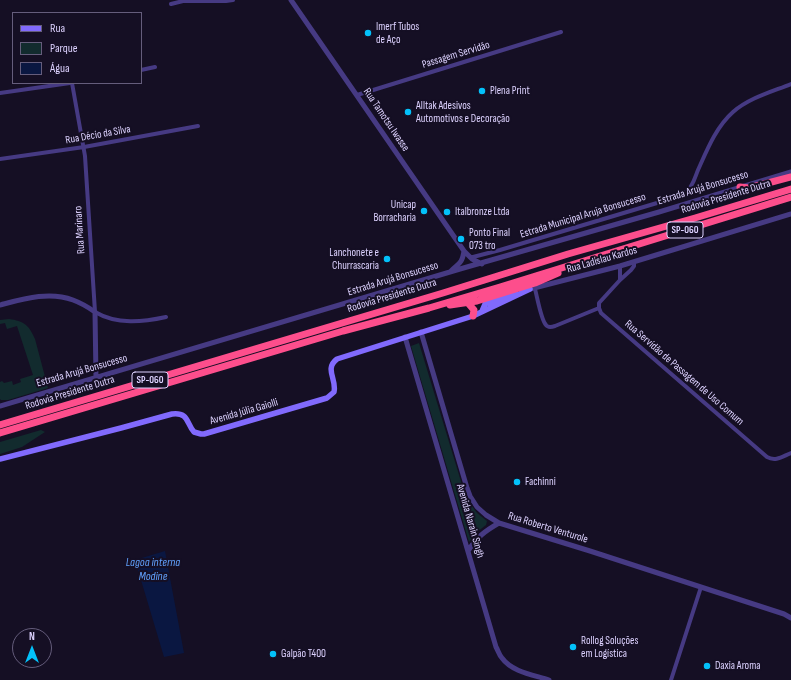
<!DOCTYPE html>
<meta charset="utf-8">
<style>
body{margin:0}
#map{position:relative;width:791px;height:680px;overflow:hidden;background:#150f24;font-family:"Sofia Sans Condensed",sans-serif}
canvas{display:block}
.legend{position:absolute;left:12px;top:12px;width:130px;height:72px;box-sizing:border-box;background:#150f24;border:1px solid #655d7c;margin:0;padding:5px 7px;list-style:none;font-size:12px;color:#ddd2ff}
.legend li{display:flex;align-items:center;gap:8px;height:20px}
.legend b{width:20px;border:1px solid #655d7c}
.north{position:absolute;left:12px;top:628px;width:40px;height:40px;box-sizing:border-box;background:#150f24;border:1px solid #655d7c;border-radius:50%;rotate:0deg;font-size:11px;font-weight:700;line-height:16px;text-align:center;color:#ddd2ff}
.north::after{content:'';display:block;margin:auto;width:14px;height:18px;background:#03c1fa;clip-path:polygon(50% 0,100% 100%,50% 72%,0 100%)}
</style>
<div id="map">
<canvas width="791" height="680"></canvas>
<ul class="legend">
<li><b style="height:5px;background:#816afd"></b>Rua</li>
<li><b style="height:11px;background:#122b2e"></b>Parque</li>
<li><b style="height:11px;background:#0a1741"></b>Água</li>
</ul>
<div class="north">N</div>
</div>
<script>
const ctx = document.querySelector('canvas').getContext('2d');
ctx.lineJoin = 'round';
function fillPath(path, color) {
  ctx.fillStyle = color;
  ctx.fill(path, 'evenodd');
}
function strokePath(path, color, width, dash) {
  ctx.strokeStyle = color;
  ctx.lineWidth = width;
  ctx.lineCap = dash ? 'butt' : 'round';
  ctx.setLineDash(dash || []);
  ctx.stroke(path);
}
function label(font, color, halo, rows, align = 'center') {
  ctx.font = font + ' "Sofia Sans Condensed",sans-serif';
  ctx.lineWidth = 4;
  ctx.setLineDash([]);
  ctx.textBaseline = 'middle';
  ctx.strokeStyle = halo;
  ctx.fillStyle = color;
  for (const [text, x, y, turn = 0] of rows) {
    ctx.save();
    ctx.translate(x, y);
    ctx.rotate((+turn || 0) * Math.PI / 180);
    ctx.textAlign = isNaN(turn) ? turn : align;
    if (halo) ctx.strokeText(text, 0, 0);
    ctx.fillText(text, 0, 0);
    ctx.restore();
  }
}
fillPath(new Path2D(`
 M9 319C24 321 29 325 35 339L48 388 8 400H1L0 399V382L2 381 4 383 12 381 13 385 21 382 20 379 33 375 17 326 7 329 5 323 0 324V320Z
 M419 343 466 498 477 513 487 521 486 525 477 532 469 542 411 346Z
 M41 430 45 432 22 447 0 454V442Z`), '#122b2e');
fillPath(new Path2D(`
 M165 551 184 653 164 657 135 560Z`), '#0a1741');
strokePath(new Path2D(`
 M171 4 183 1H226L233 0
 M141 70 155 67
 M72 83 85 156 95 312C117 325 143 322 166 317
 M0 93 70 83
 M357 95 561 32
 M0 159 84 147 198 126
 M470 257H473L500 250 667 200C673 197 682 196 687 191 693 186 695 177 698 170 707 150 716 127 733 112 749 98 771 92 791 84
 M634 262V266L631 270 620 280 599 303V308L601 313 767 457C776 462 783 456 791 453
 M620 266V280
 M535 289C537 296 541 320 546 325 548 328 552 327 555 326L599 308
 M671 680 701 587`), '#463a83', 4);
strokePath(new Path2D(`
 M291 0 464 251 472 259 482 264
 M451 271C459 263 462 264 464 251
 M530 289 620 266 791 214
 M0 305C23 299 49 291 73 300 81 303 88 307 95 312L96 378
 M421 332 467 488 470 496 477 507 486 515 499 523 590 551 784 614 791 618
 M405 337 496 647C498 650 499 655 502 658 512 672 534 675 549 680
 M0 406 460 269 659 212 791 172
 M468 551C477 537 485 531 499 523`), '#463a83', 5);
strokePath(new Path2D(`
 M482 311 485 304 516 293
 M0 459 121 428 172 414C189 412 186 423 194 432L201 434H204L327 398 334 392C337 379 324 369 337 359L473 316 530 289`), '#816afd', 5.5);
strokePath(new Path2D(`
 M740 187 749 188 791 177
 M468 303 474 310 473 316
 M450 305 477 301 535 283 558 273
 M0 425 443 293 568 254 695 218 791 189
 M0 433 343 331 429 308 500 287 791 197`), '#fd4e8c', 7);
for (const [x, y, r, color] of [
 [368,33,4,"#03c1fa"],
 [482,91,4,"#03c1fa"],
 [408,112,4,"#03c1fa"],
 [424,211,4,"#03c1fa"],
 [447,212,4,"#03c1fa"],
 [461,239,4,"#03c1fa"],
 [387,259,4,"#03c1fa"],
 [517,482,4,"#03c1fa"],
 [573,647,4,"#03c1fa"],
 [273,654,4,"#03c1fa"],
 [707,666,4,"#03c1fa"]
]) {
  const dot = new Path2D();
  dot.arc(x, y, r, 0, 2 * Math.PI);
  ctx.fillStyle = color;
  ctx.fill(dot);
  strokePath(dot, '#150f24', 1.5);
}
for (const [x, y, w] of [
 [685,230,36],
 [150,380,36]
]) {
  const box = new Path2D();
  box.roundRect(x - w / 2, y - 8, w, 16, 3);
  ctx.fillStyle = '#150f24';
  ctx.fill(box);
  strokePath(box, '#ddd2ff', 1);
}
label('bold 10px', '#ddd2ff', null, [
 ["SP-060",685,230],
 ["SP-060",150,380]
]);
label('11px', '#ddd2ff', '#150f24', [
 ["Imerf Tubos",376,27],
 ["de Aço",376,40],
 ["Plena Print",490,91],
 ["Alltak Adesivos",416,106],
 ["Automotivos e Decoração",416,119],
 ["Unicap",416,205,"right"],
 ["Borracharia",416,218,"right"],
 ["Italbronze Ltda",455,212],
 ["Ponto Final",469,233],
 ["073 tro",469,246],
 ["Lanchonete e",379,253,"right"],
 ["Churrascaria",379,266,"right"],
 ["Fachinni",525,482],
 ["Rollog Soluções",581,641],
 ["em Logística",581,654],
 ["Galpão T400",281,654],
 ["Daxia Aroma",715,666]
], 'left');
label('11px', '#ddd2ff', '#150f24', [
 ["Passagem Servidão",456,55,-17],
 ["Rua Tamotsu Iwasse",386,120,56],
 ["Rua Décio da Silva",98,135,-10],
 ["Estrada Arujá Bonsucesso",703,188,-17],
 ["Rodovia Presidente Dutra",726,197,-17],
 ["Estrada Municipal Aruja Bonsucesso",583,216,-17],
 ["Rua Marinaro",80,230,-94],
 ["Rua Ladislau Kardos",602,260,-16],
 ["Estrada Arujá Bonsucesso",393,279,-17],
 ["Rodovia Presidente Dutra",392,296,-17],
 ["Estrada Arujá Bonsucesso",82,371,-16],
 ["Rua Servidão de Passagem de Uso Comum",684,373,41],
 ["Rodovia Presidente Dutra",70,393,-17],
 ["Avenida Júlia Gaiolli",244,412,-16],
 ["Avenida Narain Singh",470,521,74],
 ["Rua Roberto Venturole",548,528,17]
]);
label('italic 12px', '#61a1fd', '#150f24', [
 ["Lagoa interna",153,563],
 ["Modine",153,577]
]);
</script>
